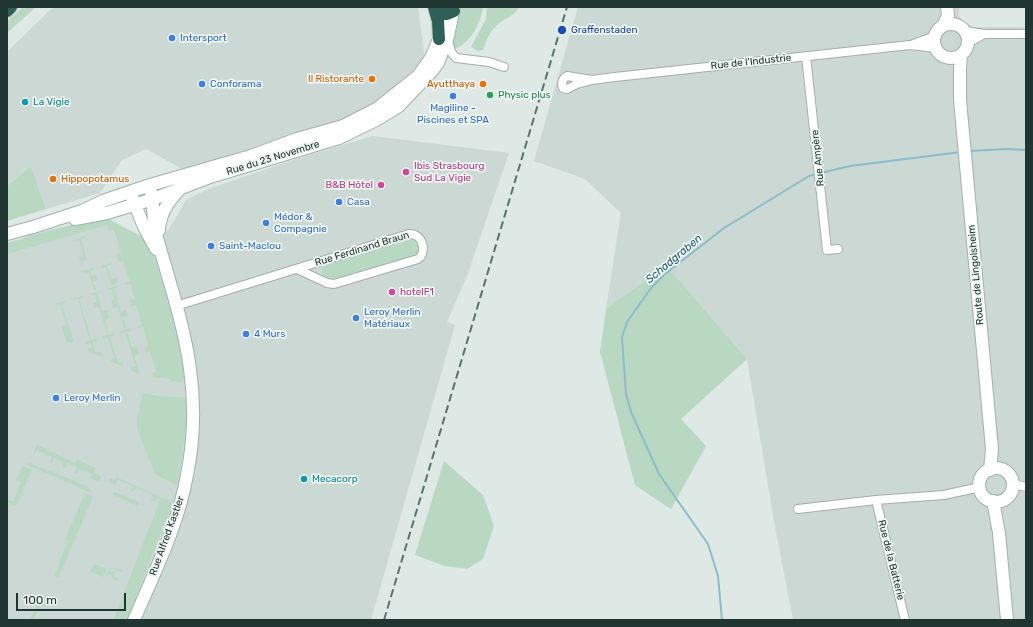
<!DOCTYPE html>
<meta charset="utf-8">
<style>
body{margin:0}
#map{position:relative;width:1033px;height:627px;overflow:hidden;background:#dee8e4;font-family:Rubik,sans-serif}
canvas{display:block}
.frame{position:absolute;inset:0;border:8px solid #213631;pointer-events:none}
.scale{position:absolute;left:16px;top:593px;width:110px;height:18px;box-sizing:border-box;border:2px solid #213631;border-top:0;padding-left:5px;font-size:12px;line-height:14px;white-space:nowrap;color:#213631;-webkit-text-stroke:3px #eef5f2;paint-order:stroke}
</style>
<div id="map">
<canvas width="1033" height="627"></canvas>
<div class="frame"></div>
<div class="scale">100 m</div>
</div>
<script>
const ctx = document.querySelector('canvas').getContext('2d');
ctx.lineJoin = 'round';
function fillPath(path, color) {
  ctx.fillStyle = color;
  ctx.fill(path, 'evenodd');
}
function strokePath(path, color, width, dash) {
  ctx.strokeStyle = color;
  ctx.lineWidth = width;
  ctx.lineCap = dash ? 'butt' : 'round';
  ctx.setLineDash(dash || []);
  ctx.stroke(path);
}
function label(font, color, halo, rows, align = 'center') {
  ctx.font = font + ' Rubik,sans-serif';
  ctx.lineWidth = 3.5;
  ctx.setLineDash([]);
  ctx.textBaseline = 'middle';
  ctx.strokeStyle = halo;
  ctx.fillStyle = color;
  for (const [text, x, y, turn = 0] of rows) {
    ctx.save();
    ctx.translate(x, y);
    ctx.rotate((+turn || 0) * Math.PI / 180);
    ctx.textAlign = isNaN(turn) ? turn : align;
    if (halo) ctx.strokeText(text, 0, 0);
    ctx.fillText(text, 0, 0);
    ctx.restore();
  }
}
fillPath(new Path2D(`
 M56 7H418L426 67 383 110 186 171 146 149 122 160 100 193 46 209 31 166 7 186V52L50 10Z
 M578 7H959V16L964 22 973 27H1026V620H793L774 521 747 359 666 265 606 309 621 213 585 179 534 161Z
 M373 136 509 153 467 276 447 322 455 325 371 620H127L173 503 160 499 113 620H7V242L21 239 31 234 104 218 148 239 168 231 186 200 208 189 296 159ZM143 393 160 396 178 486 155 474 150 461Z`), '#ccd8d3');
fillPath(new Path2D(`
 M23 7H36L7 33V21Z
 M461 7H483C481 24 469 45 452 50Z
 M487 7H519C514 17 504 18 497 25 489 32 487 40 483 50L478 51 471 47 486 19Z
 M31 166 46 209 7 221V186Z
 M107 218 145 239 155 259 172 315 182 358 185 379 182 382 171 381 170 379 153 377 152 373 156 372 150 351 145 352 144 347 148 345 143 327 138 328V326L142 324 136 305 132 306 130 300 135 299 130 283 125 285V283L130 282 123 261 119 262 116 254 121 252 114 230 109 231 107 225 7 254V244C20 240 33 235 46 232 65 226 86 221 107 218Z
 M85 236V238L81 240 87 260 81 262 79 257 84 255 79 240 74 241V240Z
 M411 239 418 243V253L414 255 335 280C327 281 324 277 321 270L324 266 328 264Z
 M112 263V264L107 266 111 279 116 278 118 283 111 285 106 267 101 268V266Z
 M666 265 747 359 681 419 706 446 671 509 635 485 600 352 606 309Z
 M94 268 95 270 90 271 92 276 96 275 98 280 93 282 96 289 94 290 89 272 84 273 83 271Z
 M118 285 119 287 114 288 121 312 126 310 127 316 123 317 126 328H124L118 307 113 308 111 300 115 299 112 289 108 290 107 289Z
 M101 291V292L97 293 102 311 107 310 109 318 105 320 108 333H107L99 307 94 308 93 303 97 302 95 294 90 295V294Z
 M83 296 84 297 79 299 91 338H89L78 299 73 300V299Z
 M66 301V302L62 304 74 343H72L66 341 62 327 67 325 60 304 56 305 55 304Z
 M131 328 132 330 127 332 132 347 137 346 139 354 134 356 140 374 132 371 131 368 136 367 125 332 121 334 120 331Z
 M114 333V335L110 337 118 363 122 362 124 367 110 361 114 358 108 338 103 339V336Z
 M96 338 97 341 92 342 95 353 100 351 102 357 88 351V349L92 348 91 343 86 344 85 342Z
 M143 393 160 396 186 398 185 436 177 486 155 474 137 428V418Z
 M37 445 75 463 77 459 96 468 94 473 101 476 100 481 90 479 92 474 80 469 77 474 75 473 77 468 67 463 65 468 62 467 64 462 54 458 52 463 50 462 52 457 37 450 34 455H33Z
 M444 461 483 495 494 526 483 559 467 569 445 566 415 555Z
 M30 463 87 486 92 493 25 464Z
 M23 466 32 470 16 506 7 502 8 500 13 502 21 482 16 480Z
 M116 477 173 503 127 620H113L160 499 157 498 155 503 151 500 153 495 136 487 133 492 131 491 133 486 118 480 115 485 108 482 110 478 115 480Z
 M114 492 139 502 138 506 113 495Z
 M85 493 93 496 92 499 58 579 57 577 54 576 53 579 68 541 65 539Z
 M94 564 107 569 103 577 90 572Z
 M116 567 122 570V572L116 570 114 576 119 579 118 581 112 578V576L109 574 106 576 109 570 114 572Z
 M38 602 45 605 46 607 41 605 34 620H30Z`), '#b8d8c2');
strokePath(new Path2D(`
 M969 151 1007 149 1026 150
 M821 173 850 166 961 152
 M722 620 718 576 708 544 659 474 631 412 626 394 622 337 627 322 651 288 665 274 724 228 809 176 817 174`), '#8abdca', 2);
const street = new Path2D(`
 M441 12 451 52 456 58 489 62 504 67
 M965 31 984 34H1026
 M968 43 984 34
 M911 45 935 36
 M806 56 827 250 838 249
 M592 80 567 76C563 78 561 83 563 88L567 89 577 84 592 80 615 77 910 45 936 48
 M176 306 409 234C422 233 428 251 418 259L334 284 327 283 297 269
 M1013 484 1026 487
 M876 500 905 620
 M798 509 876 500 944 495 980 487`);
const secondary = new Path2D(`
 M934 41a17 17 0 1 1 34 0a17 17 0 1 1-34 0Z
 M943 26 948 16 947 7
 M961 55 960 68V100L992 449 990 470
 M132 197 144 227 156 249
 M75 219 107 213 153 199 210 177 339 138 376 120 399 106 432 71 438 63 448 36 454 7
 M159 230C160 213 168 202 179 190
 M7 234 33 227 82 211 103 201 150 185 251 156 297 139 343 126 378 108 418 76 431 58 439 39 440 28
 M979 485a17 17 0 1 1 34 0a17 17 0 1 1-34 0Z
 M993 501 999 533 1007 620
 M134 620C154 573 178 526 187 475 194 440 195 404 190 369 184 323 168 279 156 234 153 221 154 206 151 192`);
const highway = new Path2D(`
 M434 7 438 21 439 39
 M439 7 444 14H447L454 11 452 7
 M7 11 11 7`);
strokePath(street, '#a2afab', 10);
strokePath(secondary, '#9eb3ac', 14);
strokePath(highway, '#bcc3c1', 14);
strokePath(street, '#fff', 8);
strokePath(secondary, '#fff', 12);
strokePath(highway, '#2f6058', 12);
strokePath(new Path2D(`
 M384 620 567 7`), '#5b726d', 2, [8, 4]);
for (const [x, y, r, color] of [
 [562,30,5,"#1a4fb4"],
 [172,38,4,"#3f7fe0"],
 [372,79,4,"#e8710a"],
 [202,84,4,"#3f7fe0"],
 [483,84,4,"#e8710a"],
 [490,95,4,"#2e9e5b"],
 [453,96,4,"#3f7fe0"],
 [25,102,4,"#0f9aa8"],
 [406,172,4,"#d1479c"],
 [53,179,4,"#e8710a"],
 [381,185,4,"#d1479c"],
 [339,202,4,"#3f7fe0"],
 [266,223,4,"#3f7fe0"],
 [211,246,4,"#3f7fe0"],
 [392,292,4,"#d1479c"],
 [356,318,4,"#3f7fe0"],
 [246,334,4,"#3f7fe0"],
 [56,398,4,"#3f7fe0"],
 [304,479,4,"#0f9aa8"]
]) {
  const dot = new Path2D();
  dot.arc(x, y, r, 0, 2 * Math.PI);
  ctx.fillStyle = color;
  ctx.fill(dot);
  strokePath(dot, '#eef5f2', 1.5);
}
label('10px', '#164399', '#eef5f2', [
 ["Graffenstaden",571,30]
], 'left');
label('10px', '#366cbe', '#eef5f2', [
 ["Intersport",180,38],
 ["Conforama",210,84],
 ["Magiline -",453,108,"center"],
 ["Piscines et SPA",453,120,"center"],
 ["Casa",347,202],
 ["Médor &",274,217],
 ["Compagnie",274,229],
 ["Saint-Maclou",219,246],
 ["Leroy Merlin",364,312],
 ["Matériaux",364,324],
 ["4 Murs",254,334],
 ["Leroy Merlin",64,398]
], 'left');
label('10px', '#213631', '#eef5f2', [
 ["Rue de l'Industrie",751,62,-6],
 ["Rue du 23 Novembre",273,158,-17],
 ["Rue Ampère",818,158,-96],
 ["Rue Ferdinand Braun",362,249,-17],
 ["Route de Lingolsheim",976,275,-95],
 ["Rue Alfred Kastler",167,536,-70],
 ["Rue de la Batterie",891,560,76]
]);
label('10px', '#c56008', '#eef5f2', [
 ["Il Ristorante",364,79],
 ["Ayutthaya",475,84],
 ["Hippopotamus",61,179,"left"]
], 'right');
label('10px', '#27864d', '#eef5f2', [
 ["Physic plus",498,95]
], 'left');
label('10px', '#0d838f', '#eef5f2', [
 ["La Vigie",33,102],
 ["Mecacorp",312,479]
], 'left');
label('10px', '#b23c85', '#eef5f2', [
 ["Ibis Strasbourg",414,166],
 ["Sud La Vigie",414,178],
 ["B&B Hôtel",373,185,"right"],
 ["hotelF1",400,292]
], 'left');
label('italic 11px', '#215d6d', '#eef5f2', [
 ["Schadgraben",674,259,-40]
]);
</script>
